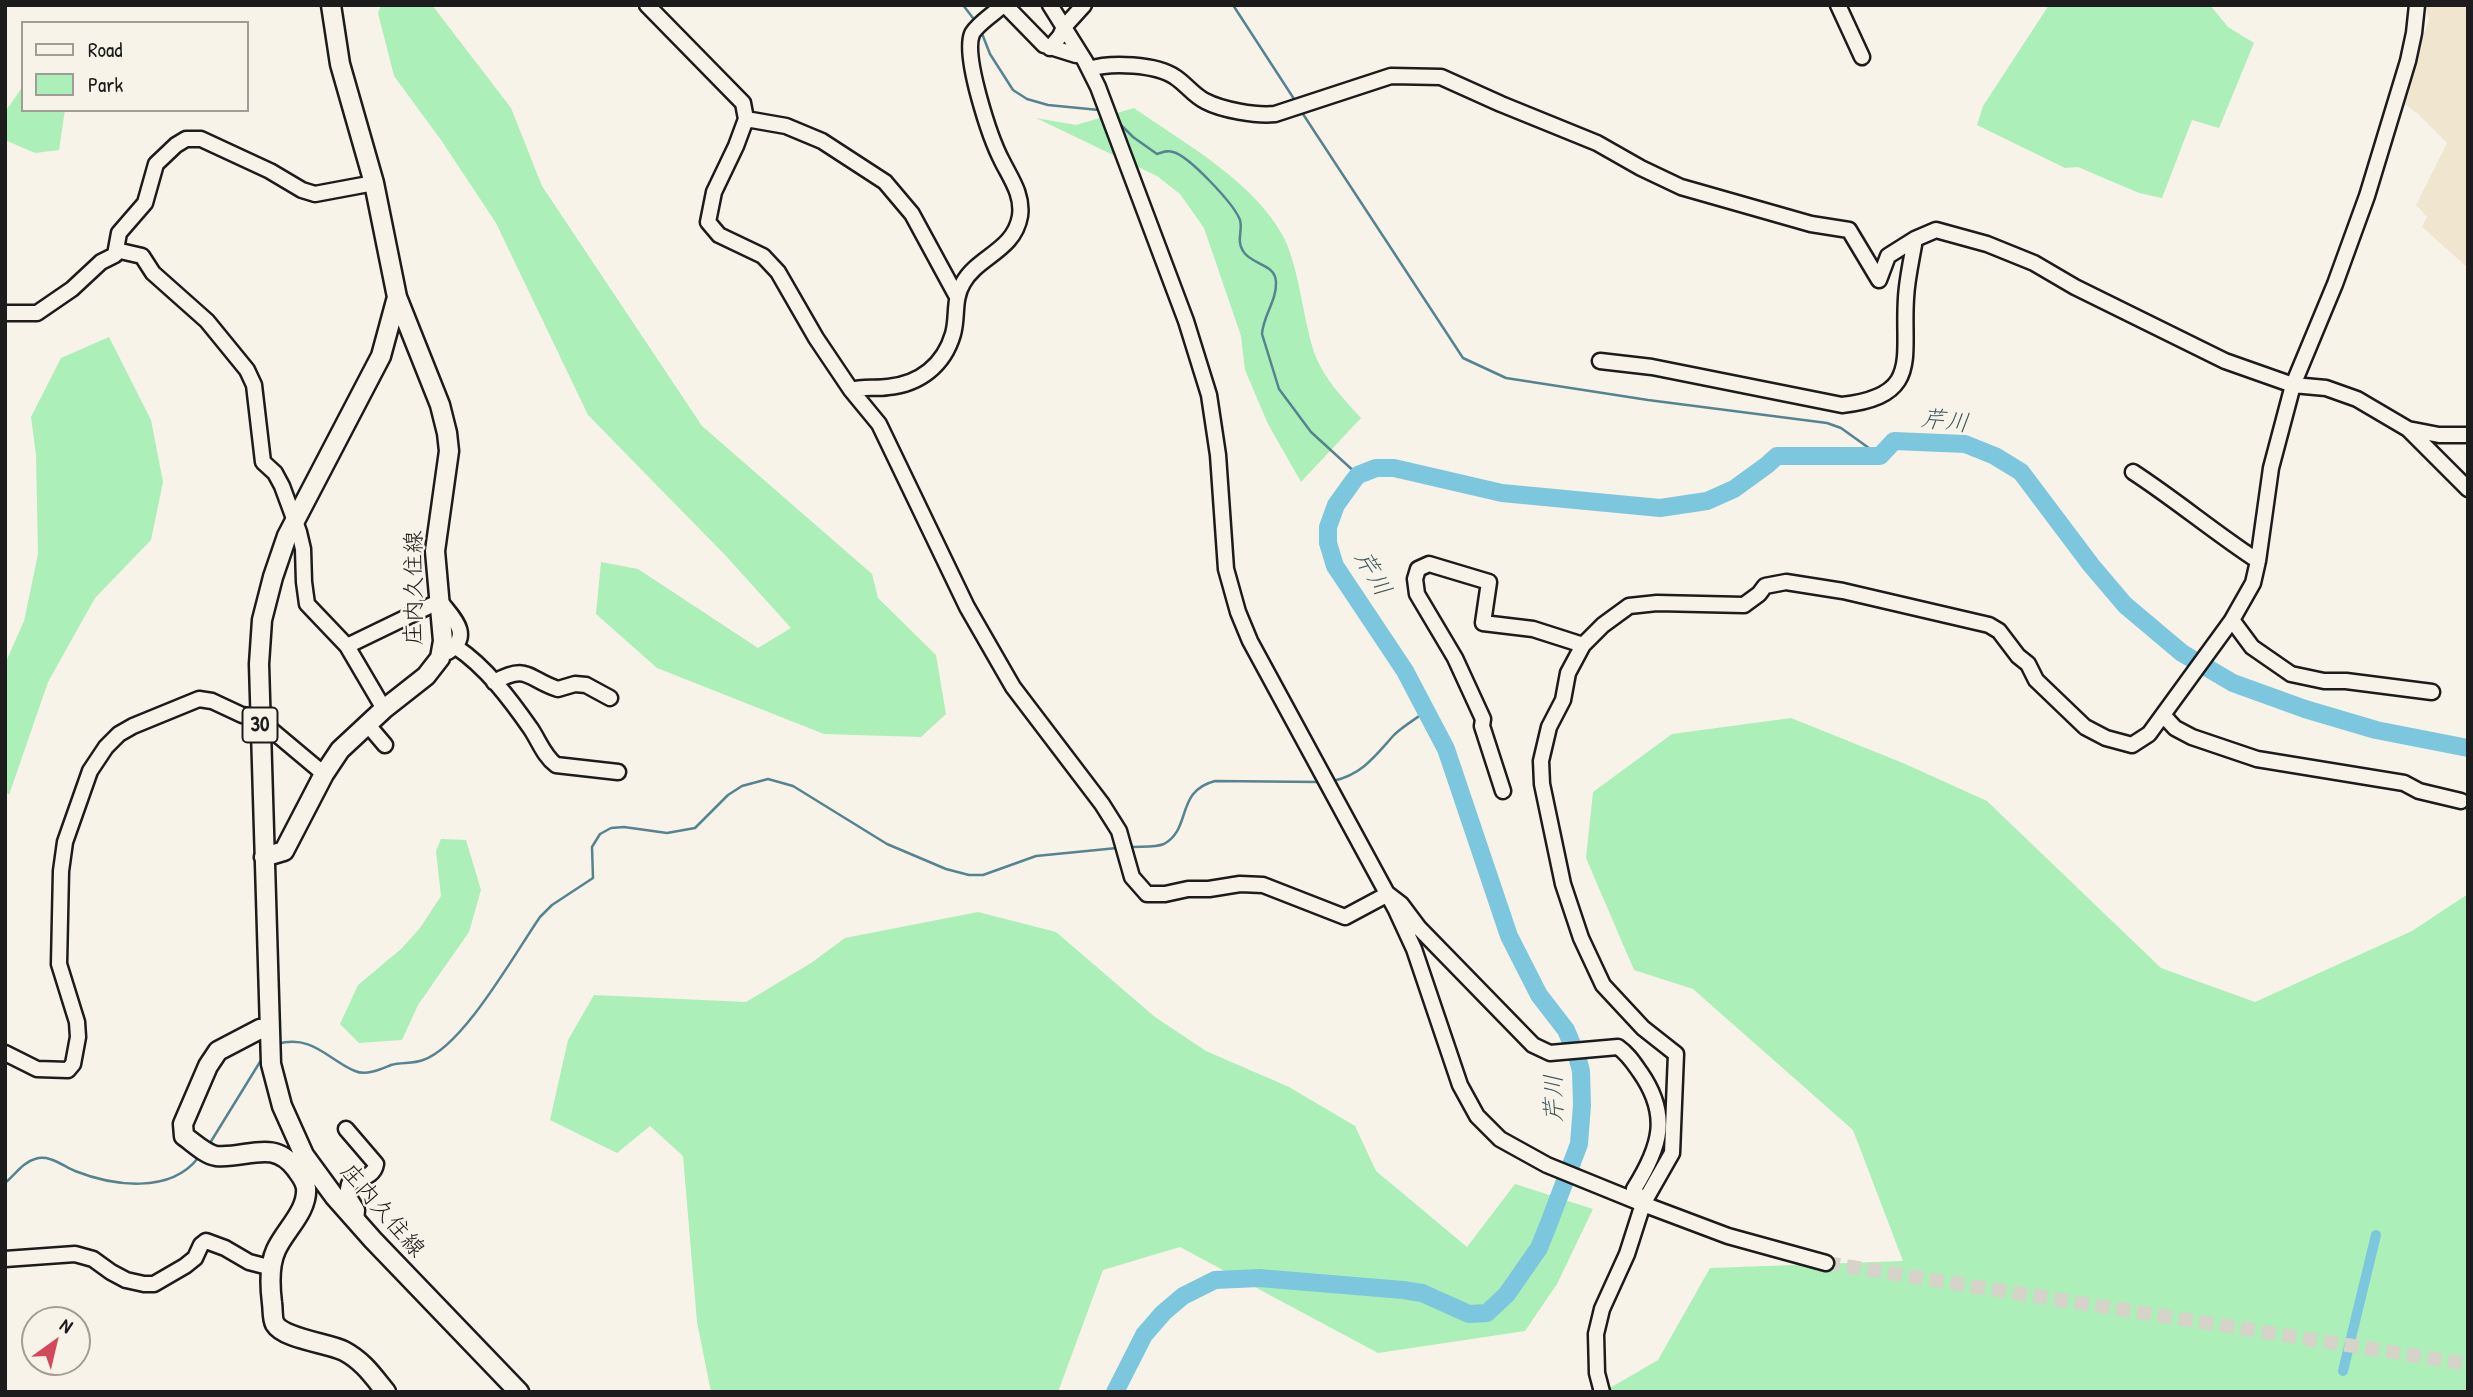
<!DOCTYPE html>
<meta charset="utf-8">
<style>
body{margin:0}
#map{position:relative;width:2473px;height:1397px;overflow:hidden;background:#f7f3e8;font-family:"Patrick Hand",sans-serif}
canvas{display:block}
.frame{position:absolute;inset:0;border:7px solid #1c1c1c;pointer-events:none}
.legend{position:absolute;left:21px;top:21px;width:228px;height:91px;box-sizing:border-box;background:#f7f3e8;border:2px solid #9f9d96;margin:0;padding:9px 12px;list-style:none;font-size:21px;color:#1c1c1c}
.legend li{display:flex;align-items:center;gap:14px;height:35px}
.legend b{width:35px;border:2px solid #9f9d96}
.north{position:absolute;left:21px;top:1306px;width:70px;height:70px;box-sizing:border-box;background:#f7f3e8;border:2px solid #9f9d96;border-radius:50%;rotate:34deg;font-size:19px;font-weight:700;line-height:28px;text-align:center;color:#1c1c1c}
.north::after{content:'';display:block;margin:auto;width:24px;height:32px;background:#d1495b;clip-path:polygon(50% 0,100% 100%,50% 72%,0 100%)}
</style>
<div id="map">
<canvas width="2473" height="1397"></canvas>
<div class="frame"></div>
<ul class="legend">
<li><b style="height:9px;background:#f7f3e8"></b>Road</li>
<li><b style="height:19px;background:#acefb9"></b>Park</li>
</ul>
<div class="north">N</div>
</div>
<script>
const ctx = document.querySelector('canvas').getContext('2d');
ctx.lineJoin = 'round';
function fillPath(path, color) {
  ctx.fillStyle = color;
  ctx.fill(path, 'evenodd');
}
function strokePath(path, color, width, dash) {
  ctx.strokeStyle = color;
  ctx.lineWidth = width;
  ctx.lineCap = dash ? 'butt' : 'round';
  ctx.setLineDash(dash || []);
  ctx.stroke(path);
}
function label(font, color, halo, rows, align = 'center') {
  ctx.font = font + ' "Patrick Hand","Klee One",sans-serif';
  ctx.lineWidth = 5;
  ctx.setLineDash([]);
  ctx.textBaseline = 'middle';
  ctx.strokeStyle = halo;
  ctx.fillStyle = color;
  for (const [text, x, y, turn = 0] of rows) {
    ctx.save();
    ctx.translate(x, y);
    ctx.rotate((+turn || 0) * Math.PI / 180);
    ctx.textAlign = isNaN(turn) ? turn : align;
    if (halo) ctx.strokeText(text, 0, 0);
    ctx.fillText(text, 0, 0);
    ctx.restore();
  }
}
fillPath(new Path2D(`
 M2425 5H2468V268L2422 227 2427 217 2416 205 2447 143 2417 113 2400 101 2429 20Z`), '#f0e5cf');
fillPath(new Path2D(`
 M381 5H432L511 108 542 186 702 426 872 574 878 598 936 655 946 714 921 737 824 734 657 668 596 614 601 562 638 569 758 648 791 628 726 556 588 415 496 223 441 140 394 76 378 13Z
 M2049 5H2210L2228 27 2254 43 2219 128 2192 120 2162 198 2139 193 2078 167 2065 168 1977 125 1983 106Z
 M23 86V110H65L59 150 35 153 5 140V112Z
 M1134 108C1185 144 1251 179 1283 236 1298 264 1303 316 1313 349 1322 377 1342 397 1361 418L1301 482 1268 424 1245 370 1241 336 1204 228 1180 194 1157 176 1036 118 1076 125Z
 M109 337 151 420 163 482 151 540 95 598 48 682 9 795 5 790V664L24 621 38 554 36 455 31 417 61 358Z
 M1791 718 1903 763 1987 801 2161 968 2255 1002 2412 931 2468 894V1392H1603L1658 1360 1710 1268 1903 1261 1853 1130 1693 989 1634 970 1586 858 1593 792 1672 734Z
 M441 839 466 840 481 890 469 932 418 1005 402 1040 359 1043 340 1024 358 985 401 949 420 928 441 896 436 851Z
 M978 912 1056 932 1155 1017 1206 1051 1289 1087 1355 1126 1376 1171 1467 1247 1515 1184 1593 1209 1557 1284 1525 1331 1378 1353 1180 1247 1103 1270 1058 1392H711L697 1322 683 1156 650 1126 617 1153 550 1120 568 1040 594 995 746 1002 811 963 845 938Z`), '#acefb9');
strokePath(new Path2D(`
 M963 5 976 22
 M1233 5 1296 102
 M981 31 990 54 1013 90 1027 99 1048 105 1099 110
 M1301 111 1463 358 1506 378 1648 400 1827 423 1841 428 1880 456
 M1118 122 1133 137 1157 154C1163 152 1167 150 1173 152 1189 156 1234 204 1240 220 1243 231 1236 240 1243 251 1251 265 1275 263 1276 282 1277 300 1263 316 1262 334L1279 389 1311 432 1358 475
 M1333 781C1363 774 1375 756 1394 735 1403 726 1416 719 1426 711
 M1130 847C1140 846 1155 848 1164 844 1192 829 1175 791 1215 781L1319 782
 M277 1044C313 1034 328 1060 355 1071 366 1076 381 1069 391 1065 401 1062 413 1064 423 1060 463 1047 515 953 540 917L552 905 593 878 592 847 600 834 611 828 624 827 667 833 695 828 728 795 742 786 768 779 793 786 887 844 946 869 969 875H983L1036 856 1117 848
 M210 1143 263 1057
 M5 1183C14 1176 23 1162 35 1159 49 1154 63 1166 75 1171 113 1186 170 1194 198 1158`), '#568390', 2.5);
strokePath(new Path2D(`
 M2343 1371 2376 1235`), '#7dc7de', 10);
strokePath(new Path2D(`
 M1115 1392 1144 1335 1163 1313 1183 1296 1215 1280 1259 1278 1403 1290 1422 1293 1469 1314 1487 1313 1507 1294 1539 1248 1549 1223 1579 1144 1582 1105 1581 1071 1577 1056 1566 1030 1539 995 1509 936 1446 749 1405 671 1335 566 1328 543V527L1336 505 1354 480 1358 475 1376 468H1394L1502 493 1660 508 1707 501 1734 489 1767 465 1777 456H1880L1894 441 1965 444 1995 456 2021 472 2091 565 2125 605 2182 653 2233 683 2305 709 2376 730 2468 748`), '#7dc7de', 18);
strokePath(new Path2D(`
 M1826 1263 2468 1364`), '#d6d3c9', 14, [14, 7]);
const minor = new Path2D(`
 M647 5 743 103 746 119 736 146 714 192 708 222 719 235 763 256 778 272 816 338 851 390 879 424 967 607 1013 687 1102 804 1119 831 1132 877 1147 894H1165L1188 889H1209L1240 884 1263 885 1345 917 1388 894 1401 904 1419 928 1533 1045 1550 1053 1618 1047C1628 1054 1633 1062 1640 1072 1670 1115 1661 1146 1634 1189L1643 1204
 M1005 5 1044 45 1076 55 1080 53
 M1050 5 1085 61 1098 87 1186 321 1209 395 1218 455 1226 569 1238 612 1250 641 1396 910 1414 949 1460 1085 1477 1116 1500 1139 1547 1165 1643 1204 1728 1236 1826 1263
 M1838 5 1862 57
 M1050 48 1060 36 1064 27 1084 5
 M1089 69C1111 62 1156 64 1175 77 1186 84 1193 95 1205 101 1222 110 1256 116 1275 114L1391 76 1441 77 1501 104 1597 143 1641 168 1681 187 1811 224 1849 230 1879 280 1888 256 1915 239 1936 230 1987 244 2034 263 2075 287 2225 361 2293 385 2326 388 2357 399 2408 429 2468 489
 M746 119 786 126 822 141 885 182 912 214 956 295
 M116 250 142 256 153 273 207 321 247 370 254 385 263 462 275 473 282 486 299 532 303 549 304 582 307 604 347 646 384 709
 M5 313H37L72 289 101 262 115 255 119 233 145 203 156 164 176 145 186 139H201L270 171 302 190 315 194 374 183
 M1600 361 1652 367 1842 405C1922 396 1902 358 1906 298 1907 278 1912 258 1915 239
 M851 390C863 386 875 389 888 387 920 384 944 365 953 334 958 316 953 300 963 283 978 256 1014 251 1020 216 1023 195 1011 179 1002 161 990 138 963 57 972 34 977 24 995 13 1003 5
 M2408 429 2439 435H2468
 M2133 472C2176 500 2215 533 2258 561
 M2232 620 2252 647 2291 674 2324 681H2346L2432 692
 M347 646 440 601C453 618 473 635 448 652
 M456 647C486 667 510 699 531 729 539 741 544 756 556 765L618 772
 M494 682C528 663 527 679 558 689L575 684 586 685 610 698
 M2164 716 2175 728 2192 737 2257 759 2404 783 2419 791 2461 801
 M368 725 385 745
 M1503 791 1482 726 1483 719 1455 658 1417 594 1415 579 1418 569 1429 564 1489 582 1483 623 1533 629 1583 645
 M5 1053 37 1069 68 1070 73 1064 78 1037 77 1022 59 964 61 871 65 842 90 771 106 747 119 734 133 726 199 699 212 701 242 715 256 717 324 774
 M346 1129 376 1164C374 1178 359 1177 349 1184L347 1194 357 1210 356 1221
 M5 1259 75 1254 93 1259 111 1272 126 1280 144 1284H154L185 1266 195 1258 201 1245 206 1241 225 1248 249 1262 272 1268
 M1602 1392 1597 1373 1596 1334 1602 1309 1627 1254 1643 1204 1672 1153 1676 1054 1643 1028 1603 985 1581 938 1563 884 1542 784 1541 761 1549 727 1563 700 1568 673 1583 645 1603 625 1629 606 1657 603 1744 605 1759 594 1765 586 1786 582 1843 591 1989 625 1999 631 2018 656 2028 664 2036 680 2085 727 2106 738 2132 745 2149 734 2232 620 2253 583 2258 561 2271 468 2293 385 2335 284 2367 196 2408 61 2414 33 2417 5`);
const major = new Path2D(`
 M331 5 340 64 374 183 397 297 381 356 287 536 273 577 262 620 259 664 271 1064 282 1106 304 1155 334 1196 373 1240 519 1392
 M264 857 284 851 324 774 340 750 384 709 426 676 440 658 443 641 435 551 449 451 447 433 440 405 397 297
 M269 1028 260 1029 218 1051 208 1066 183 1124 184 1136C194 1143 205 1154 216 1156 247 1159 273 1138 296 1169 300 1175 305 1180 306 1188 308 1211 285 1230 276 1250 269 1265 270 1287 272 1303 273 1309 272 1319 275 1324 284 1339 328 1343 344 1351 363 1361 373 1376 386 1392`);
strokePath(minor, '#1c1c1c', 19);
strokePath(major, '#1c1c1c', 23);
strokePath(minor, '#f7f3e8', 14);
strokePath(major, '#f7f3e8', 18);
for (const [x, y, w] of [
 [260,725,35]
]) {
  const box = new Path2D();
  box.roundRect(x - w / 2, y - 17.5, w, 35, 5);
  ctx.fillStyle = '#f7f3e8';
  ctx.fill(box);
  strokePath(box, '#1c1c1c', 2);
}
label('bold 21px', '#1c1c1c', null, [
 ["30",260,725]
]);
label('23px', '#1c1c1c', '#f7f3e8', [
 ["庄内久住線",415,588,-90],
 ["庄内久住線",382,1211,49]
]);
label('italic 24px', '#3e5860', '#f7f3e8', [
 ["芹川",1945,422,7],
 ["芹川",1372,574,60],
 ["芹川",1555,1098,-91]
]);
</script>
